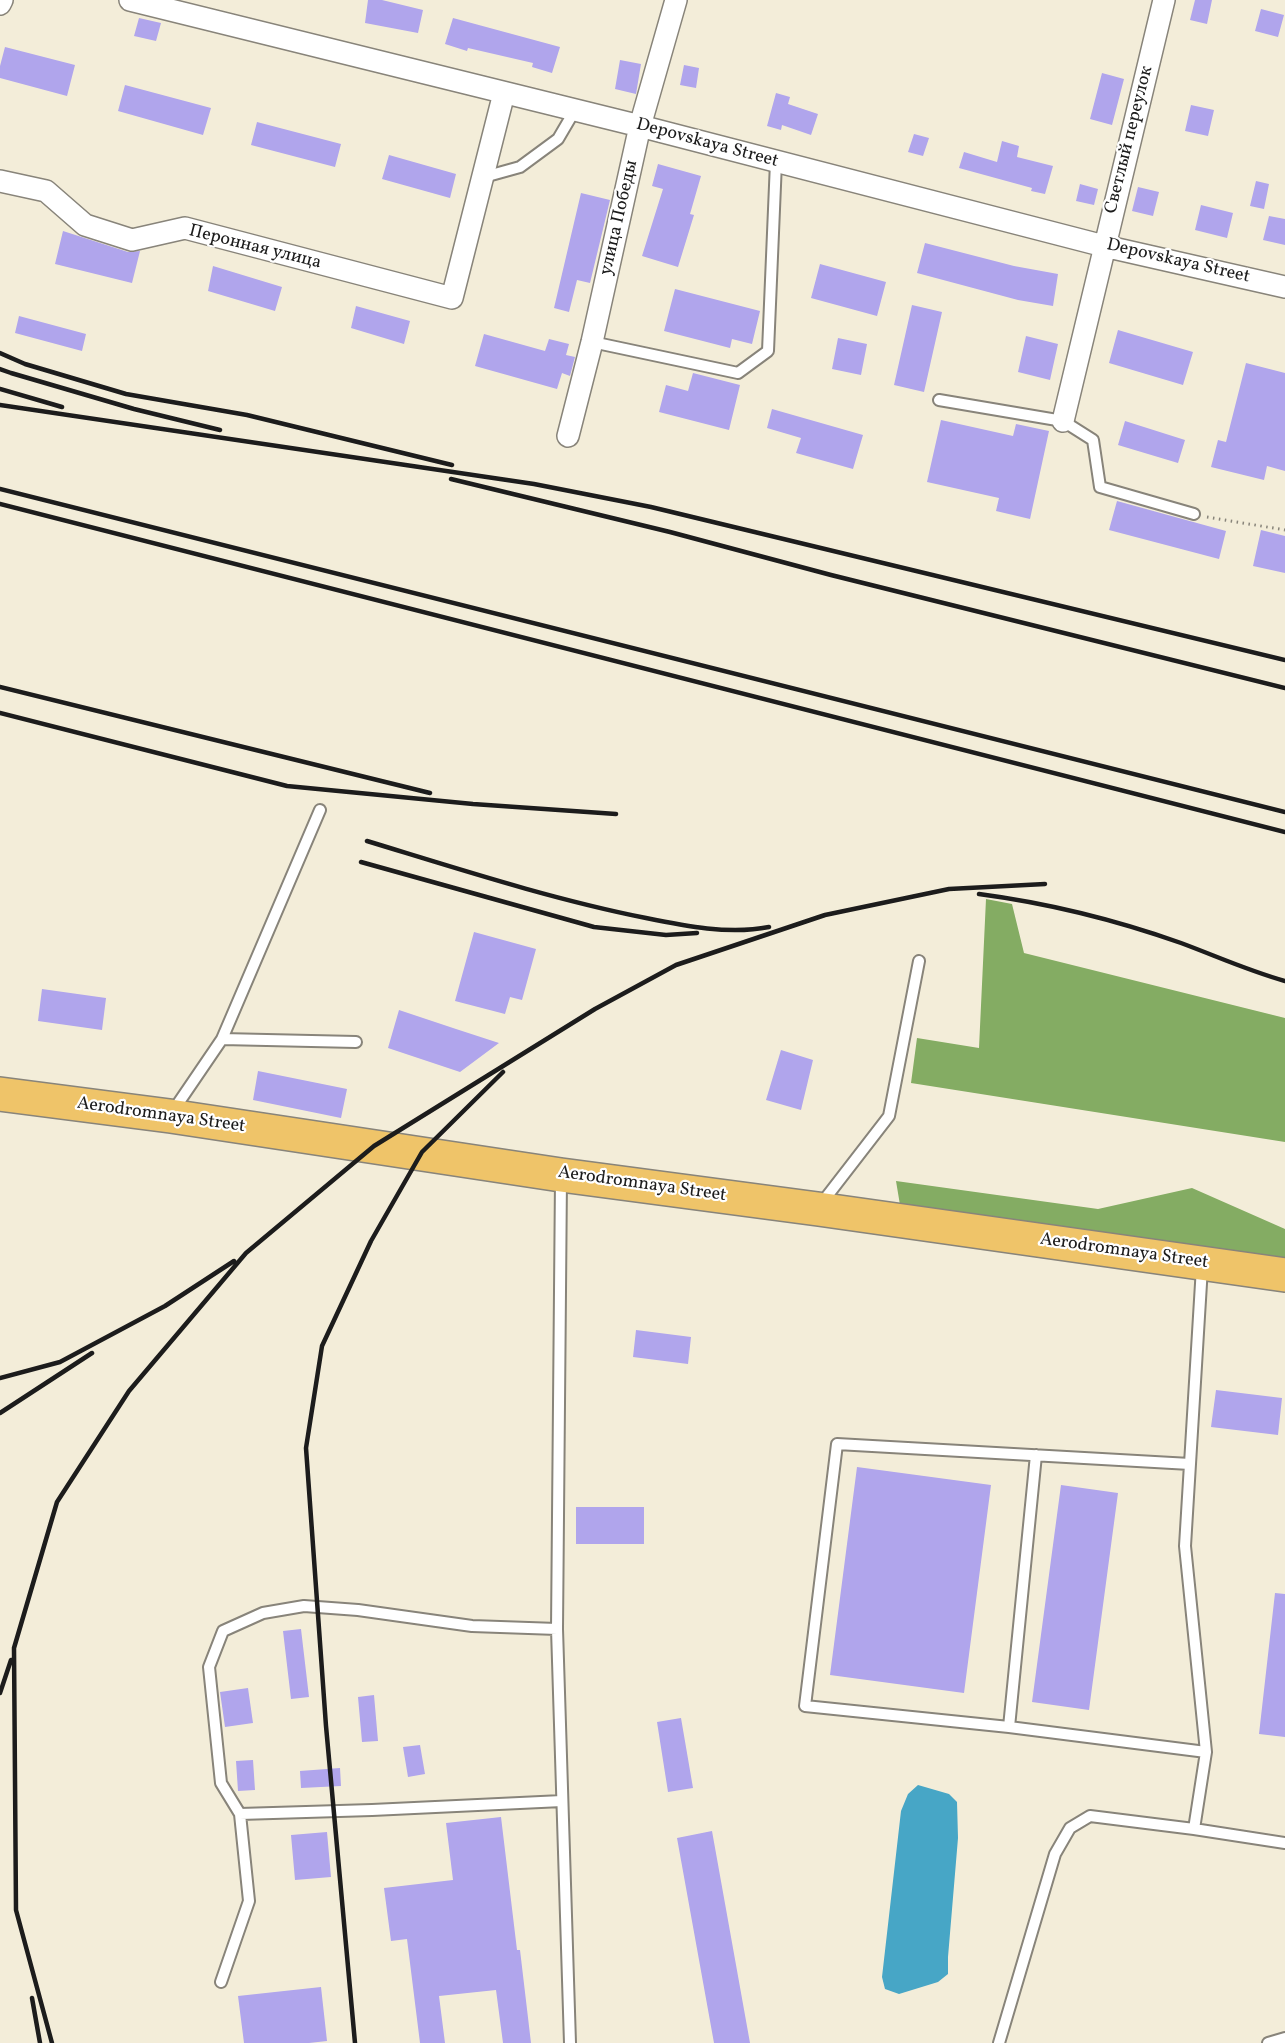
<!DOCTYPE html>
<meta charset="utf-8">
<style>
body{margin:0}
canvas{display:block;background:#f3edd9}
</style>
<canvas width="1285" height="2043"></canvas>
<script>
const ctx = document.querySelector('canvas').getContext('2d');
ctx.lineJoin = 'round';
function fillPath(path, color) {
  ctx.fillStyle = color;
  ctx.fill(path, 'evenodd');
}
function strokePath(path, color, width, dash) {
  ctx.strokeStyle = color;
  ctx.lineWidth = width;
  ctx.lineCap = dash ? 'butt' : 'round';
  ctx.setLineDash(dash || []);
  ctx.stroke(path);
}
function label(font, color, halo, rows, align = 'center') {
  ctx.font = font + ' Vollkorn,serif';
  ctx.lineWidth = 4.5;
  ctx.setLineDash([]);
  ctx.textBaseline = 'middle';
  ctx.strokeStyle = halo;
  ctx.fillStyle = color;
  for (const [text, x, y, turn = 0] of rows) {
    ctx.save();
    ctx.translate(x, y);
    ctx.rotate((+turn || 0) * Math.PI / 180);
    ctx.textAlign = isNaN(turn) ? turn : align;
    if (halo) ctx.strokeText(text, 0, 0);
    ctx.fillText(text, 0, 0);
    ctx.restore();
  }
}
fillPath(new Path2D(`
 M986 899 1012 904 1024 953 1285 1018V1142L911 1083 917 1038 979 1048Z
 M896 1181 1098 1209 1192 1188 1285 1229V1258L900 1205Z`), '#84ac63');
fillPath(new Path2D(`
 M918 1785 949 1794 957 1802 958 1838 948 1957V1974L938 1982 899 1994 885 1989 882 1977 901 1811 908 1794Z`), '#47a6c6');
fillPath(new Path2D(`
 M368 0H382L423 10 418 33 365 23Z
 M1195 0H1212L1207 24 1190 20Z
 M1261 9 1284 15 1278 37 1255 31Z
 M139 18 161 23 156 41 134 36Z
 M453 18 560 47 552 73 532 67 533 63 468 48 467 51 445 44Z
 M5 47 75 65 67 96 0 78V66Z
 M620 60 641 64 636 94 615 89Z
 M684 65 699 68 696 88 680 85Z
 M1102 73 1124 79 1112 125 1090 119Z
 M125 85 211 108 203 135 118 111Z
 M776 93 790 97 788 104 818 114 811 135 782 125 781 130 767 126Z
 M1191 105 1214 110 1208 136 1185 131Z
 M257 122 341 144 335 167 251 145Z
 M914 134 929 138 923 156 908 152Z
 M1002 141 1019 146 1017 157 1053 166 1045 194 1031 191 1032 188 959 168 964 152 997 162Z
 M389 155 456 174 450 198 382 179Z
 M658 164 701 176 690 214 694 215 678 267 642 256 663 189 652 186Z
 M1256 181 1269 184 1264 209 1250 206Z
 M1080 184 1098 189 1094 205 1076 201Z
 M1138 187 1159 192 1153 216 1132 211Z
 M581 193 610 200 590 283 577 280 569 312 554 308Z
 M1201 205 1233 213 1227 238 1195 230Z
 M1269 216 1285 219V245L1263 240Z
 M63 231 128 252 140 251 132 283 55 264Z
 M925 243 1014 266 1058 274 1053 306 1018 300 917 273Z
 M820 264 886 282 877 316 811 298Z
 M213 266 282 287 275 311 208 291Z
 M675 289 760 311 752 344 732 339 730 348 664 331Z
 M912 305 942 312 924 392 894 385Z
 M356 306 410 321 404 344 351 328Z
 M19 316 86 334 82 351 15 333Z
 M1118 330 1193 352 1183 385 1109 363Z
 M484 334 545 351 549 339 569 344 566 355 575 357 570 376 562 373 557 389 475 366Z
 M1026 336 1058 344 1050 380 1018 372Z
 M838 338 867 344 861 375 832 369Z
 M1246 363 1285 373V471L1267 466 1264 480 1211 467 1218 440 1226 442Z
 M693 373 740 385 729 430 659 412 666 385 688 391Z
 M772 409 863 435 853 469 796 453 801 438 767 428Z
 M941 420 1013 436 1016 424 1049 431 1030 519 996 511 999 498 927 482Z
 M1125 421 1185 440 1178 463 1118 445Z
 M1117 501 1226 531 1219 559 1109 530Z
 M1261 530 1285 536V573L1253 566Z
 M474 932 536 949 522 1000 510 997 505 1014 455 1001Z
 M42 989 106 998 102 1030 38 1021Z
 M399 1010 456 1029 499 1043 460 1072 388 1048Z
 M781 1050 813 1060 801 1110 766 1100Z
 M258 1071 347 1089 341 1118 253 1100Z
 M636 1330 691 1337 688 1364 633 1357Z
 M1216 1390 1282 1398 1278 1435 1211 1427Z
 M857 1467 991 1485 964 1693 830 1675Z
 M1061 1485 1118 1493 1089 1710 1032 1702Z
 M576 1507H644V1544H576Z
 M1275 1593 1285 1594V1737L1259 1734Z
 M301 1629 309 1697 291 1699 283 1631Z
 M248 1688 253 1723 225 1727 220 1692Z
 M374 1695 378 1741 362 1742 358 1697Z
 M681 1718 693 1788 668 1792 657 1722Z
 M420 1745 425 1774 408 1777 403 1747Z
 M253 1760 255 1790 238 1791 236 1761Z
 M340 1768 341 1786 301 1788 300 1771Z
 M501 1817 517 1950H520L531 2043H503L496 1990 439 1996 445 2043H420L407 1939 391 1941 384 1888 453 1880 446 1823Z
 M712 1831 750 2043H714L677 1838Z
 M327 1832 331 1877 295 1880 291 1835Z
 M321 1987 327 2041 309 2043H244L238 1996Z`), '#b0a5ec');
const service = new Path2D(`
 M484 177 520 167 558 139 575 110
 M592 342 738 373 768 351 776 162
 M939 400 1063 421 1093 440 1100 487 1194 514
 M222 1039 320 810
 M173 1111 222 1039 356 1042
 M561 1178 557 1629 570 2043
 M821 1204 889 1116 919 961
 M1202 1267 1185 1546 1206 1752 1194 1829 1285 1843
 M1190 1464 837 1444 805 1706 1009 1727 1206 1752
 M1009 1727 1036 1455
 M240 1814 372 1810 562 1801
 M221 1982 249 1901 240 1814 221 1783 209 1667 223 1631 263 1613 304 1606 358 1610 472 1626 557 1629
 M999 2043 1055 1854 1070 1828 1090 1816 1194 1829
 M1268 2043 1285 2038`);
const minor = new Path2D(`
 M130 0 640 126 1104 246 1285 287
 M0 4 2 0
 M0 181 46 191 85 225 132 240 185 228 452 298 504 93
 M1063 421 1164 0
 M568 436 592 342 640 126 676 0`);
const primary = new Path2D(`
 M0 1094 170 1116 561 1175 818 1209 1285 1275`);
strokePath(service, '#88847a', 14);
strokePath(minor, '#88847a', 24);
strokePath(primary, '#88847a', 36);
strokePath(new Path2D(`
 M1207 517 1285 530`), '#88847a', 3, [1.5, 4.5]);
strokePath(service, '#fff', 10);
strokePath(minor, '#fff', 21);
strokePath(primary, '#efc469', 33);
strokePath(new Path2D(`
 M0 353 25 364 126 394 247 415 452 465
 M0 369 11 373 134 409 220 430
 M0 389 62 407
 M0 405 534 484 651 507 1285 660
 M451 479 670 532 831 575 1285 688
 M0 489 1285 812
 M0 504 1285 832
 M0 687 430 793
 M0 713 287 786 473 804 616 814
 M367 841C459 869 551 899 646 918 685 926 729 935 769 927
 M361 862 594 927 666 935 697 933
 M979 894C1047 903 1116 920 1181 943 1216 956 1249 971 1285 981
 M0 1378 60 1362 165 1306 234 1261
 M0 1413 92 1353
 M0 1693 11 1660
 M32 1998 40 2043
 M52 2043 16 1910 14 1648 57 1502 129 1391 246 1253 374 1146 595 1009 676 965 825 915 949 889 1045 884
 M355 2043 326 1726 306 1448 322 1346 371 1241 422 1152 503 1072`), '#1c1c1c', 4.5);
label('18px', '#1c1c1c', '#fff', [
 ["Светлый переулок",1130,140,-76],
 ["Depovskaya Street",707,144,15],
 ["улица Победы",620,218,-77],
 ["Перонная улица",255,248,14],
 ["Depovskaya Street",1178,262,13],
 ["Aerodromnaya Street",161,1116,8],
 ["Aerodromnaya Street",642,1185,8],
 ["Aerodromnaya Street",1124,1252,8]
]);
</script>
